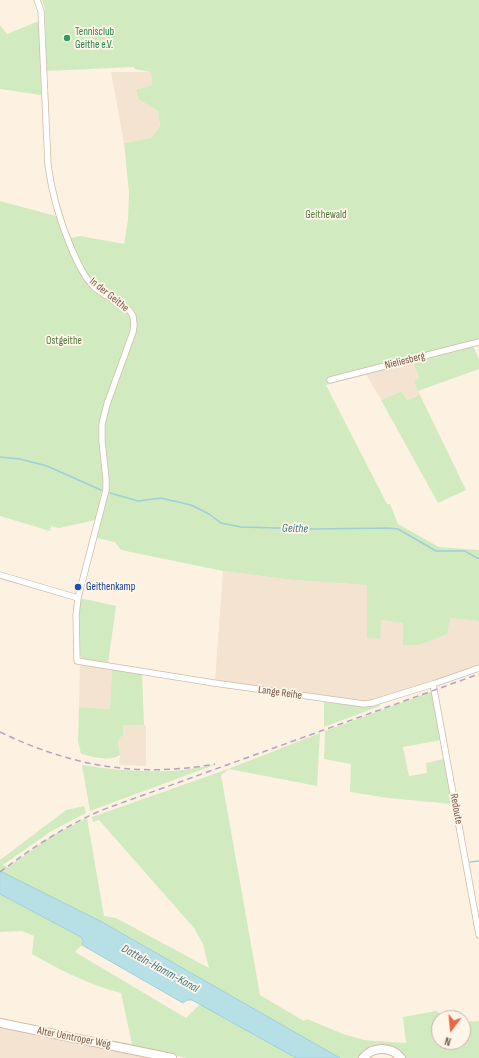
<!DOCTYPE html>
<style>
body{margin:0}
#map{position:relative;width:479px;height:1058px;overflow:hidden;background:#fdf2e2;font-family:"Sofia Sans Condensed",sans-serif}
canvas{display:block}
.north{position:absolute;left:431px;top:1010px;width:40px;height:40px;box-sizing:border-box;background:#fff6e9;border:1px solid #c8b6a9;border-radius:50%;rotate:196deg;font-size:11px;font-weight:700;line-height:16px;text-align:center;color:#755748}
.north::after{content:'';display:block;margin:auto;width:14px;height:18px;background:#e96744;clip-path:polygon(50% 0,100% 100%,50% 72%,0 100%)}
</style>
<div id="map">
<canvas width="479" height="1058"></canvas>
<div class="north">N</div>
</div>
<script>
const ctx = document.querySelector('canvas').getContext('2d');
ctx.lineJoin = 'round';
function fillPath(path, color) {
  ctx.fillStyle = color;
  ctx.fill(path, 'evenodd');
}
function strokePath(path, color, width, dash) {
  ctx.strokeStyle = color;
  ctx.lineWidth = width;
  ctx.lineCap = dash ? 'butt' : 'round';
  ctx.setLineDash(dash || []);
  ctx.stroke(path);
}
function label(font, color, halo, rows, align = 'center') {
  ctx.font = font + ' "Sofia Sans Condensed",sans-serif';
  ctx.lineWidth = 3.5;
  ctx.setLineDash([]);
  ctx.textBaseline = 'middle';
  ctx.strokeStyle = halo;
  ctx.fillStyle = color;
  for (const [text, x, y, turn = 0] of rows) {
    ctx.save();
    ctx.translate(x, y);
    ctx.rotate((+turn || 0) * Math.PI / 180);
    ctx.textAlign = isNaN(turn) ? turn : align;
    if (halo) ctx.strokeText(text, 0, 0);
    ctx.fillText(text, 0, 0);
    ctx.restore();
  }
}
fillPath(new Path2D(`
 M111 72H151L152 85 136 91 138 99 158 111 160 127 151 138 124 143Z
 M412 361 419 378 414 381 420 395 407 400 402 391 381 400 366 374Z
 M223 571 293 580 368 585 367 638 381 620 403 623V645L450 618 479 621V665L399 693 369 701 361 702 215 680Z
 M80 663 112 668 110 709 79 707Z
 M123 725H146V766L119 765 120 755 118 741 121 737 123 736Z
 M0 1026 155 1058H0Z`), '#f4e3d0');
fillPath(new Path2D(`
 M42 0H479V343L463 349 473 346 479 359V369L418 391 414 381 419 378 413 363 326 385 387 504H390L398 524 439 547 479 550V621L450 618 447 634 419 645H403V623L381 620 380 639 367 638V585L293 580 223 571 121 550 115 542 96 538 108 494 101 492 96 520 59 528 51 526 50 531 0 516V201L59 217 62 216 71 238 80 236 124 244 128 220 129 192 124 143 151 138 160 126 158 111 138 99 136 90 152 85 151 72 134 69V67L46 71 45 9Z
 M39 21 41 95 0 89V25L7 34Z
 M402 391 407 400 420 395 466 490 438 503 381 400Z
 M80 598 116 606 108 664 83 659 78 652Z
 M112 668 142 673 144 725H123V736L121 737 118 741 120 755C108 762 94 757 81 754L78 741 79 707 110 709Z
 M433 691 441 740 403 747 409 776 427 773 426 763 444 759 452 804 388 798 350 792 351 764 324 759 325 731Z
 M324 702 367 706 380 704V706L324 727Z
 M320 733 317 786 229 769 221 775 260 995 304 1021 307 1019 343 1034 364 1040 406 1043 403 1017 436 1011 449 1018H439V1042H463V1022L479 1021V1058H404L374 1047 365 1050 359 1058H340L102 922 0 871V860L66 810 84 806 86 813 50 832 3 865 8 867 52 836 87 818 104 916 116 918 209 968 203 944 194 928 99 820 93 822 92 817 228 769Z
 M217 764 90 811 82 765C111 770 141 772 171 771 186 770 202 767 217 764Z
 M0 894 81 937C85 945 79 947 75 952L186 1018 200 1004 296 1058H186L125 1044 26 1025 132 1044 121 993C89 985 60 970 32 954L34 936 22 931 0 932Z`), '#d2eac0');
const water = new Path2D(`
 M0 871 102 922 340 1058H296L192 1000H187L183 1003 82 945 83 941 81 937 0 894Z`);
fillPath(water, '#b6e0e6');
strokePath(water, '#9cd0d8', 1);
strokePath(new Path2D(`
 M0 457 20 459 47 466 101 490
 M110 493 138 501 161 498 191 505 209 514 221 523 241 527 312 529 388 528 398 529 436 551H465L479 559
 M470 862 479 861`), '#9cd0d8', 1.5);
const street = new Path2D(`
 M37 0 41 11 48 165C52 195 60 222 72 250 78 263 84 277 94 287 105 296 119 302 130 311L133 316 134 325 133 332 107 404 102 424V441L106 479V490L78 598 76 615 77 661 214 683 364 704 372 703 433 684 479 668
 M330 380 479 342
 M0 575 78 598
 M433 684 479 935`);
const secondary = new Path2D(`
 M0 1023 172 1058
 M363 1058C373 1046 391 1046 401 1058`);
strokePath(street, '#d0bbac', 7);
strokePath(secondary, '#d3bba8', 10);
strokePath(street, '#fff', 5.5);
strokePath(secondary, '#fff', 8);
strokePath(new Path2D(`
 M0 732C71 766 137 778 215 764
 M0 872C32 848 65 826 102 810L479 674`), '#b4a1c6', 1.5, [6, 4]);
for (const [x, y, r, color] of [
 [67,38,4,"#2e9e5b"],
 [78,587,4,"#1a4fb4"]
]) {
  const dot = new Path2D();
  dot.arc(x, y, r, 0, 2 * Math.PI);
  ctx.fillStyle = color;
  ctx.fill(dot);
  strokePath(dot, '#fff6e9', 1.5);
}
label('11px', '#27864d', '#fff6e9', [
 ["Tennisclub",75,32],
 ["Geithe e.V.",75,45]
], 'left');
label('11px', '#527b40', '#fff6e9', [
 ["Geithewald",326,215],
 ["Ostgeithe",64,341]
]);
label('11px', '#755748', '#fff6e9', [
 ["In der Geithe",109,295,39],
 ["Nieliesberg",405,361,-14],
 ["Lange Reihe",280,693,8],
 ["Redoute",456,809,80],
 ["Alter Uentroper Weg",74,1038,11]
]);
label('11px', '#164399', '#fff6e9', [
 ["Geithenkamp",86,587]
], 'left');
label('italic 12px', '#3f7782', '#fff6e9', [
 ["Geithe",295,529,2],
 ["Datteln-Hamm-Kanal",160,969,29]
]);
</script>
